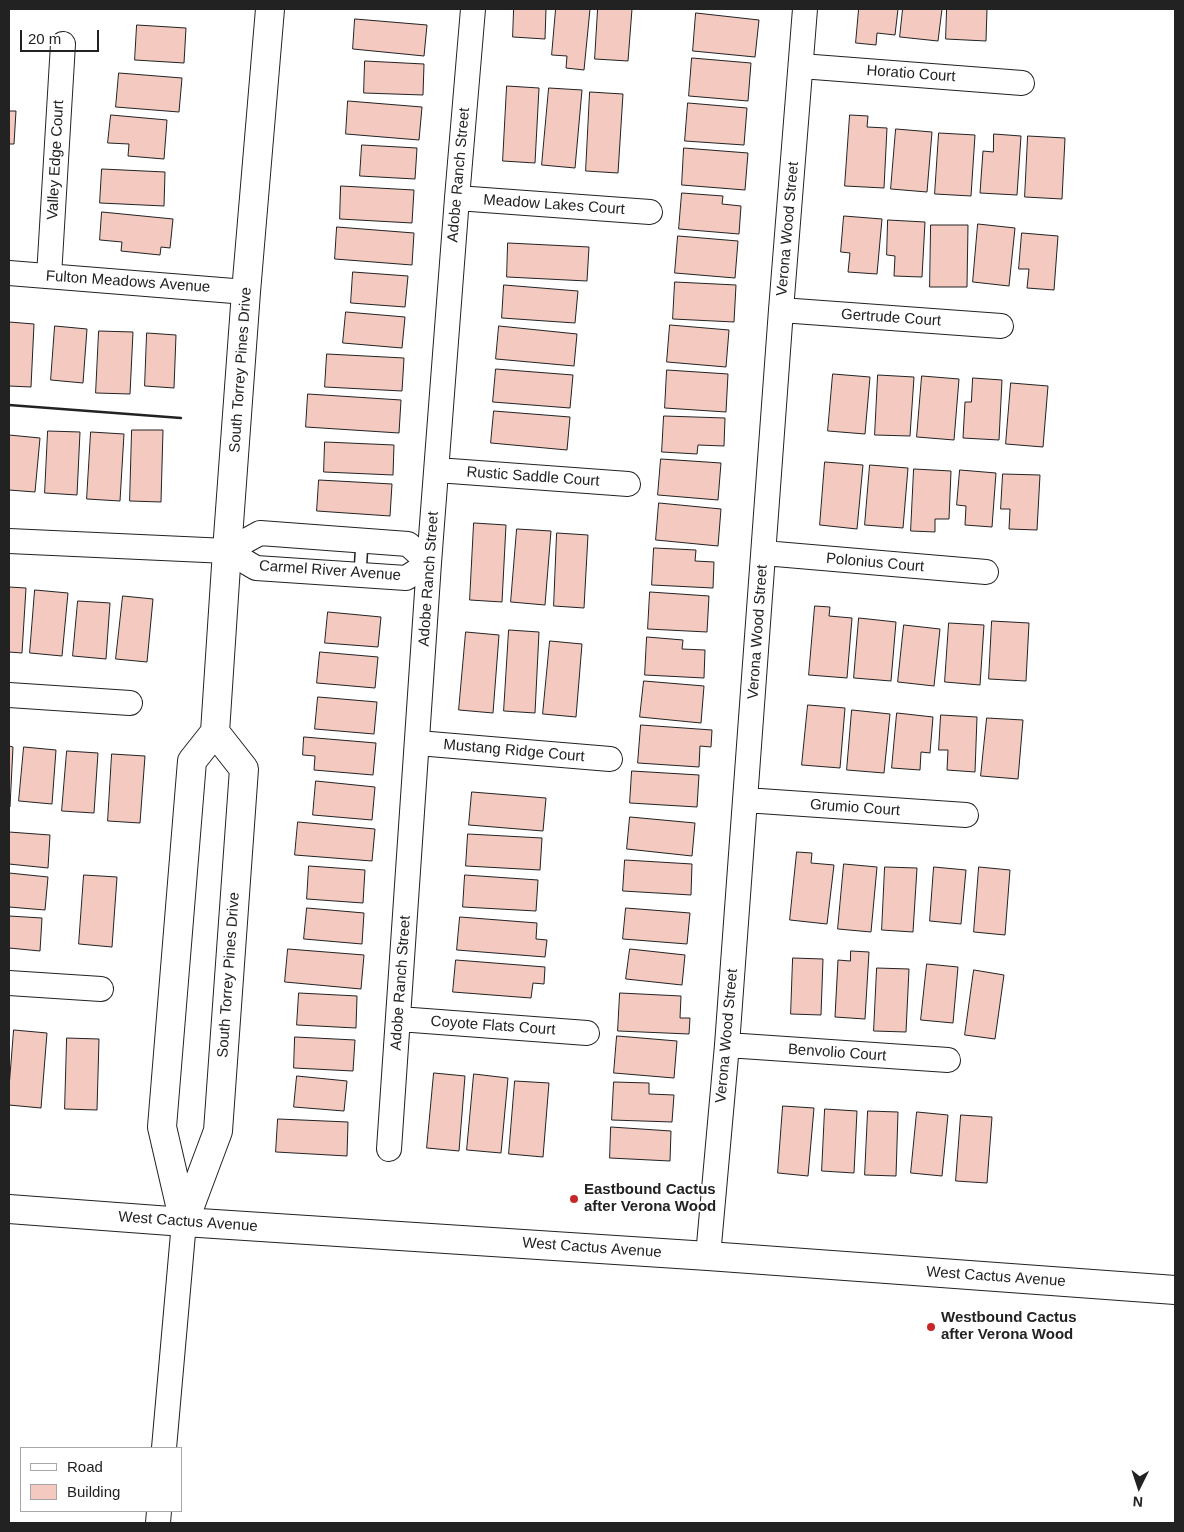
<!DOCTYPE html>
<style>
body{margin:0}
#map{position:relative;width:1184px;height:1532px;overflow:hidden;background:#fff;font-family:Helvetica,sans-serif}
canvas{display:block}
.frame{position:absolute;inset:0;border:10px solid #222;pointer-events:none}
.legend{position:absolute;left:20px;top:1447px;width:162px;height:65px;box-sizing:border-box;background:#fff;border:1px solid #a7a7a7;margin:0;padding:6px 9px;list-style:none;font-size:15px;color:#222}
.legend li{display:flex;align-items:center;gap:10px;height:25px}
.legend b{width:25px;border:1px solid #a7a7a7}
.north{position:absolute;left:1114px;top:1462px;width:50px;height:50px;-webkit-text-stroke:4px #fff;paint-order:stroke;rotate:184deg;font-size:14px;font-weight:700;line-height:20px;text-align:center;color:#222}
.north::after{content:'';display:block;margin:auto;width:18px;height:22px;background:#222;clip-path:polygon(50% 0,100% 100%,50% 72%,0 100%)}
.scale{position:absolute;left:20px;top:30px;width:79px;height:22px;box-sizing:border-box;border:2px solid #222;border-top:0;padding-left:6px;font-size:15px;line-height:18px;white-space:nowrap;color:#222;-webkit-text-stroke:4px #fff;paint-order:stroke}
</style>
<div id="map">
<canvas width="1184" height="1532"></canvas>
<div class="frame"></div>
<ul class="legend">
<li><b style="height:6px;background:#fff"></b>Road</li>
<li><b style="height:14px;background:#f3c9c0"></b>Building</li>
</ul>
<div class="north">N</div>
<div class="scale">20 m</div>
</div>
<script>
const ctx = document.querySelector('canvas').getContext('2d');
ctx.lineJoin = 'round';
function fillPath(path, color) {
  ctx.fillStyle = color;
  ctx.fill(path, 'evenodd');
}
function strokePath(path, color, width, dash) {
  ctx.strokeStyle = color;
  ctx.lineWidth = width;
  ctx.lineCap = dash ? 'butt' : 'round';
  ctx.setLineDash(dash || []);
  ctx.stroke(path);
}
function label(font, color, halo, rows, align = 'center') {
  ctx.font = font + ' Helvetica,sans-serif';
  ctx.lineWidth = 4;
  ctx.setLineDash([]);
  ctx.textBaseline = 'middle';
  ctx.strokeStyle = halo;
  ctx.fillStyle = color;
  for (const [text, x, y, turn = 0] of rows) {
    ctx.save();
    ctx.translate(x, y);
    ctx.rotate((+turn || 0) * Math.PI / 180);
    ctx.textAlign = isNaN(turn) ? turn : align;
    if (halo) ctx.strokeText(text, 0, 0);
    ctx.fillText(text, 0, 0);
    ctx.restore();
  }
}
const building = new Path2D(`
 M514 9H546L545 39 513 37Z
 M556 9H590L584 70 566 68 567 56 552 55Z
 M598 9H632L628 61 595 59Z
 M859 9H898L895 35 877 33 876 45 856 43Z
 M903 9H942L938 41 900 37Z
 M947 9H987L986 41 946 39Z
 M696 13 759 20 755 57 693 51Z
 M355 19 427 25 424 56 353 49Z
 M137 25 186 28 184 63 135 60Z
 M692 58 751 63 748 101 689 96Z
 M365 61 424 64 423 95 364 93Z
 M119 73 182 78 179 112 116 107Z
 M507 86 539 88 535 163 503 161Z
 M549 88 582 90 575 168 542 165Z
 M590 92 623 94 618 173 586 171Z
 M348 101 422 107 419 140 346 134Z
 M688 103 747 108 744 145 685 141Z
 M9 111H16L14 144H9Z
 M111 115 167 120 164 159 128 156 129 144 108 143Z
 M850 115 868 116 867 127 887 128 884 188 845 186Z
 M896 129 932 132 927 192 891 189Z
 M939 133 975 135 971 196 935 194Z
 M994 134 1021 136 1017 195 980 193 983 151 993 152Z
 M1028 136 1065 138 1062 199 1025 197Z
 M362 145 417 148 415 179 360 176Z
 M684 148 748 153 745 190 682 185Z
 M102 169 165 172 164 206 100 203Z
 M341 186 414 190 412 223 340 219Z
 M682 193 723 196 722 204 741 206 739 234 679 229Z
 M102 212 173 219 170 248 161 247 160 255 121 251 122 242 100 240Z
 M844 216 882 219 877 274 848 272 850 253 841 252Z
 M888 220 925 222 922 277 894 276 895 256 887 255Z
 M978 224 1015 228 1009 286 973 282Z
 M931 225H968L967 287H930Z
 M337 227 414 233 412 265 335 259Z
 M1022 233 1058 236 1054 290 1027 288 1029 269H1019Z
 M678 236 738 241 735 278 675 273Z
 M508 243 589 247 587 281 507 277Z
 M353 272 408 276 405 307 351 303Z
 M675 282 736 285 734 322 673 319Z
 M504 285 578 291 575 323 502 318Z
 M346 312 405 317 402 348 343 343Z
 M9 322 34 324 31 387 9 386Z
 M670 325 729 330 726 367 667 362Z
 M55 326 87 329 83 383 51 380Z
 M499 326 577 334 574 366 496 359Z
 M99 331 133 332 130 394 96 393Z
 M147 333 176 335 174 388 145 386Z
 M327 354 404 358 402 391 325 387Z
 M496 369 573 375 570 408 493 402Z
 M667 370 728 374 726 412 665 408Z
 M833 374 870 377 865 434 828 431Z
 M878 375 914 377 910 436 875 435Z
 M922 376 959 379 954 440 917 437Z
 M973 378 1002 380 999 440 963 438 965 402H971Z
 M1011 383 1048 386 1043 447 1006 444Z
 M308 394 401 400 399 433 306 427Z
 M494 411 570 417 567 450 491 443Z
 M664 416 725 418 724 446 698 445 697 454 662 452Z
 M132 430H163L161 502 130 501Z
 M48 431 80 432 77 495 45 493Z
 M91 432 124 434 120 501 87 499Z
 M9 435 40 438 35 492 9 490Z
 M325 442 394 445 393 475 324 472Z
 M661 459 721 463 718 500 658 495Z
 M825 462 863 465 857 529 820 525Z
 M870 465 908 468 903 528 865 525Z
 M914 469 951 471 949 519H935V532L911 531Z
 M960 470 996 473 992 527 965 525 966 506 957 505Z
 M1003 474 1040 475 1037 530 1009 529 1010 509H1001Z
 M319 480 392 484 390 516 317 511Z
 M659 503 721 509 718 546 656 540Z
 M474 523 506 525 502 602 470 600Z
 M517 529 551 531 545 605 511 602Z
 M557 533 588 535 584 608 554 606Z
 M654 548 696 550 695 561 714 562 713 588 652 585Z
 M9 587 26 588 22 653 9 652Z
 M35 590 68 593 62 656 30 653Z
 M650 592 709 596 707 632 648 629Z
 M123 596 153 599 147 662 116 659Z
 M78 601 110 603 106 659 73 656Z
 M815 606 830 607 829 616 852 618 847 678 809 675Z
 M328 612 381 617 378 647 325 643Z
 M859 618 896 622 891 681 854 678Z
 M992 621 1029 623 1026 681 989 679Z
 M949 623 984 625 980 685 945 682Z
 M904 625 940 629 934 686 898 682Z
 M509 630 539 632 535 713 504 711Z
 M466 632 499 635 493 713 459 710Z
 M647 637 683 640 682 649 705 650 704 678 645 675Z
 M550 641 582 644 576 717 543 714Z
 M320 652 378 657 375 688 317 683Z
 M644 681 704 686 701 723 640 717Z
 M318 697 377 702 374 734 315 729Z
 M808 705 845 708 840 768 802 765Z
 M852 710 890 714 884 773 847 770Z
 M897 713 933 717 930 753 921 752 920 770 892 768Z
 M941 715 977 717 975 772 947 770 948 750H939Z
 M987 718 1023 720 1018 779 981 776Z
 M641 725 712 730 711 747 700 746 699 767 638 763Z
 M304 737 376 743 373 775 314 770 315 756 303 755Z
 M9 746 13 747 10 807H9Z
 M24 747 56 750 52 804 19 801Z
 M67 751 98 753 94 813 62 811Z
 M112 754 145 756 140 823 108 821Z
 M632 771 699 775 697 807 630 803Z
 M316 781 375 787 372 820 313 815Z
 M472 792 546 798 543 831 469 825Z
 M630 817 695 823 692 856 627 849Z
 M298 822 375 829 372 861 295 855Z
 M9 832 50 835 48 868 9 864Z
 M468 834 542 838 540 870 466 866Z
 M797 852 812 853 811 863 834 865 827 924 790 920Z
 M625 860 692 864 691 895 623 891Z
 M844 864 877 867 871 932 838 929Z
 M309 866 365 870 363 903 307 899Z
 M885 867 917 868 913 932 882 930Z
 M934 867 966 870 961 924 930 921Z
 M979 867 1010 870 1005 935 974 932Z
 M9 873 48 877 45 910 9 907Z
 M84 875 117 877 112 947 79 944Z
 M465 875 538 880 536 911 463 907Z
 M307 908 364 913 362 944 304 939Z
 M626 908 690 913 687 944 623 939Z
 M9 916 42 918 40 951 9 948Z
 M460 917 537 923 536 939 547 940 545 957 457 950Z
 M288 949 364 955 361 989 285 982Z
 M630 949 685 955 682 985 626 979Z
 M851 951 869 952 865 1019 835 1017 838 960 850 961Z
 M793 958 823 959 821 1015 791 1014Z
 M456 960 545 967 544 984 533 983 531 998 453 992Z
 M927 964 958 967 953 1023 921 1020Z
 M877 968 909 969 906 1032 874 1031Z
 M974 970 1004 975 995 1039 965 1035Z
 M299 993 357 996 356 1028 297 1025Z
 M620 993 681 996 680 1018H690L689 1034 618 1031Z
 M14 1030 47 1033 41 1108 9 1105V1088Z
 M617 1036 677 1041 674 1078 614 1073Z
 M295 1037 355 1040 353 1071 294 1068Z
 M67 1038 99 1039 97 1110 65 1109Z
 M434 1073 465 1076 459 1151 427 1148Z
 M474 1074 508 1078 501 1153 467 1150Z
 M297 1076 347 1081 344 1111 294 1107Z
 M515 1081 549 1083 543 1157 509 1154Z
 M614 1082 649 1083V1094L674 1095 672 1122 612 1120Z
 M783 1106 814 1108 808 1176 778 1173Z
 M825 1109 857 1111 854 1173 822 1171Z
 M868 1111 898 1112 896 1176 865 1175Z
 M917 1112 948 1115 942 1176 911 1173Z
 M961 1115 992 1117 987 1183 956 1181Z
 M278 1119 348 1122 347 1156 276 1152Z
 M611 1127 671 1131 670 1161 610 1158Z`);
fillPath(building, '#f3c9c0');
strokePath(building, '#222', 1);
const service = new Path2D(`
 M360 574 362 541`);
const minor = new Path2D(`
 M801 66 1022 83
 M457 198 650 212
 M9 273 246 292
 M49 276 63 44
 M781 310 1001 326
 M437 470 628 484
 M9 541 227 551 256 568 406 578 429 563 408 544 260 533 227 551
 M764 553 986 572
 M9 695 130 703
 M418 743 610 759
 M745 800 966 815
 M9 983 101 989
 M399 1019 587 1033
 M727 1045 948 1060
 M389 1149 429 563 457 198 473 9
 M708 1256 727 1045 781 310 805 9
 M164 1448 184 1222
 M158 1523 159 1511`);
const tertiary = new Path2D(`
 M184 1222 162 1127 192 761 215 732 227 551 246 292 270 9
 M184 1222 218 1131 244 769 215 732`);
const primary = new Path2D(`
 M9 1209 184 1222 708 1256 1175 1290`);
strokePath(service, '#222', 14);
strokePath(minor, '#222', 26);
strokePath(tertiary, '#222', 30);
strokePath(primary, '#222', 30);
strokePath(service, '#fff', 11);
strokePath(minor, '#fff', 24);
strokePath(tertiary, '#fff', 28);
strokePath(primary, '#fff', 28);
strokePath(new Path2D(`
 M9 405 181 418`), '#222', 2.5);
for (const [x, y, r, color] of [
 [574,1199,5,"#c62828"],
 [931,1327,5,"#c62828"]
]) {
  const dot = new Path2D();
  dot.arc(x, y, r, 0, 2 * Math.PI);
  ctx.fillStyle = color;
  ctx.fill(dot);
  strokePath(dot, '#fff', 2);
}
label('15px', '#222', '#fff', [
 ["Horatio Court",911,74,4],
 ["Valley Edge Court",56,160,-87],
 ["Adobe Ranch Street",459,175,-85],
 ["Meadow Lakes Court",554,205,4],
 ["Verona Wood Street",788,229,-85],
 ["Fulton Meadows Avenue",128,282,4],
 ["Gertrude Court",891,318,4],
 ["South Torrey Pines Drive",241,370,-86],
 ["Rustic Saddle Court",533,477,4],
 ["Polonius Court",875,563,5],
 ["Carmel River Avenue",330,571,4],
 ["Adobe Ranch Street",429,579,-86],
 ["Verona Wood Street",758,632,-86],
 ["Mustang Ridge Court",514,751,5],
 ["Grumio Court",855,808,4],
 ["South Torrey Pines Drive",229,975,-86],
 ["Adobe Ranch Street",401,983,-86],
 ["Coyote Flats Court",493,1026,4],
 ["Verona Wood Street",727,1036,-85],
 ["Benvolio Court",837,1053,4],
 ["West Cactus Avenue",188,1222,4],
 ["West Cactus Avenue",592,1248,4],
 ["West Cactus Avenue",996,1277,4]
]);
label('bold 15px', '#222', '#fff', [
 ["Eastbound Cactus",584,1190],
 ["after Verona Wood",584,1207],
 ["Westbound Cactus",941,1318],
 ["after Verona Wood",941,1335]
], 'left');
</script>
